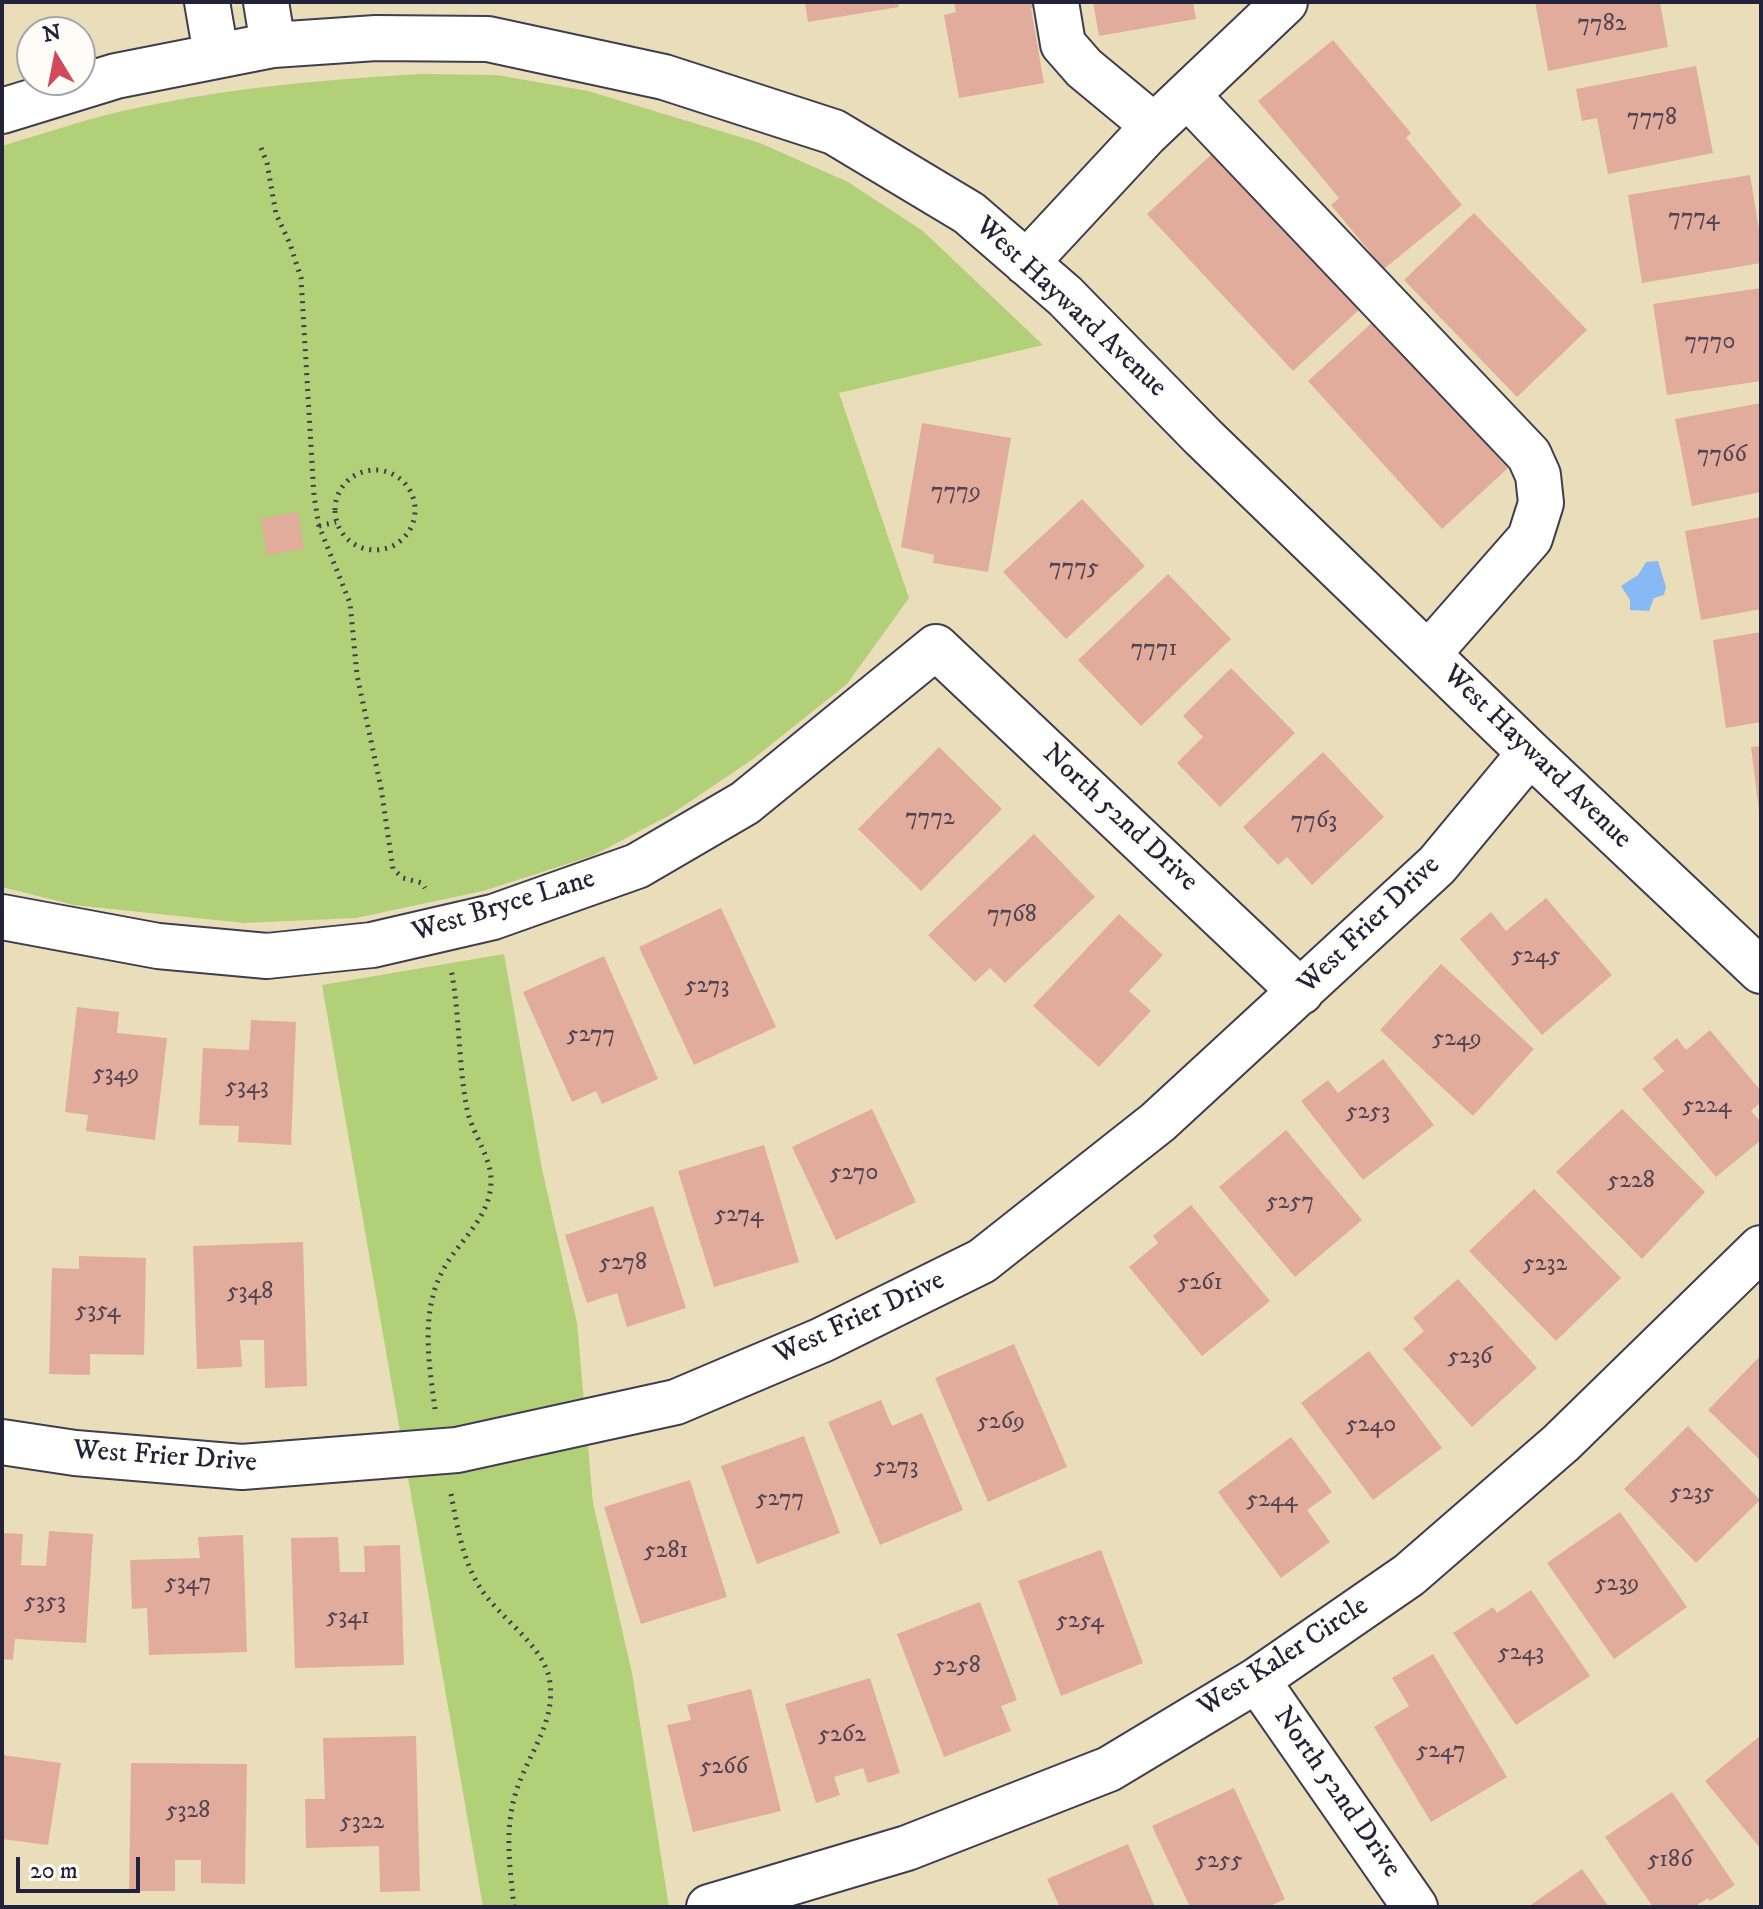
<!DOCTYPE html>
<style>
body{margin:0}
#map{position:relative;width:1763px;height:1909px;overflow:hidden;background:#eadeba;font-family:"IM FELL DW Pica",serif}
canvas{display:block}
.frame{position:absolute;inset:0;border:4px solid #22223b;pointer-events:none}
.north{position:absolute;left:16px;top:16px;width:80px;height:80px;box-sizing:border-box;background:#fdfcf7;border:2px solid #a5a5ac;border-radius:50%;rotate:350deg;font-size:22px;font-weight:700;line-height:32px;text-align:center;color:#22223b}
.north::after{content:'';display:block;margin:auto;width:28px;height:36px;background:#d1495b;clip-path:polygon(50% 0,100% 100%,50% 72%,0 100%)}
.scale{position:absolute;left:16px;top:1857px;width:124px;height:36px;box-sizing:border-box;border:4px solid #22223b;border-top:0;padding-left:10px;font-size:24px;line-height:28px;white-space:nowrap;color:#22223b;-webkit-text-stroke:6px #fdfcf7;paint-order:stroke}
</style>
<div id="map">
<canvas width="1763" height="1909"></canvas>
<div class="frame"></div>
<div class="north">N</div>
<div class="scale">20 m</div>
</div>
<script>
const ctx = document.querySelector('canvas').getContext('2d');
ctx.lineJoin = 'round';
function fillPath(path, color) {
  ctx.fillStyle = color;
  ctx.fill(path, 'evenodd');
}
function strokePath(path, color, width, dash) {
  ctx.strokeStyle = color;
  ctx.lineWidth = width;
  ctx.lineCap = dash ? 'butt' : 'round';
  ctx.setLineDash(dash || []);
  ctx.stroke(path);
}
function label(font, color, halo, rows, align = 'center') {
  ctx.font = font + ' "IM FELL DW Pica",serif';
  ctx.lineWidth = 6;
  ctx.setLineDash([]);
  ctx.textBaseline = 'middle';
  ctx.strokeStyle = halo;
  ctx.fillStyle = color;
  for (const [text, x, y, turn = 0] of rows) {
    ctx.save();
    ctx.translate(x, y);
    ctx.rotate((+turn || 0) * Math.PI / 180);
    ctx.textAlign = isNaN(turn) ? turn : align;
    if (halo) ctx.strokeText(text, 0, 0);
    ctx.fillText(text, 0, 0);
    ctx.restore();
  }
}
fillPath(new Path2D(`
 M420 74 497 75 588 91 760 143 848 182 923 231 1043 345 839 393 909 598 847 684 753 759 670 815 592 856 483 891 356 918 244 923 74 905 2 887V146C35 136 69 125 102 116 207 90 313 80 420 74Z
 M504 954 542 1169 577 1323 593 1503 632 1673 669 1907H483L322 985Z`), '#b1d077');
fillPath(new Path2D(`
 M1658 561 1666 587 1664 595 1654 598 1649 611 1630 610V600L1621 586 1638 575 1646 562Z`), '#87b9f4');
fillPath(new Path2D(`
 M805 2H898L899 7 808 22Z
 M954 2H1044V6L1031 8 1044 83 959 98 944 15 956 12Z
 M1093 2H1193L1196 19 1099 36Z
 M1535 2H1660L1668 47 1548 71Z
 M1333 40 1411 133 1406 138 1462 205 1384 269 1331 205 1339 198 1258 101Z
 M1696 66 1713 153 1608 174 1597 118 1582 121 1576 89Z
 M1214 152 1361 308 1293 371 1147 214Z
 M1750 175 1761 242V263L1642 283 1628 195Z
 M1474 213 1587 330 1517 397 1404 280Z
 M1761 288V381L1667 395 1653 304Z
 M1374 321 1508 468 1442 529 1308 381Z
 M1761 403V492L1692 506 1675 419Z
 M922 423 1011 438 988 572 933 563 934 555 901 547Z
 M1082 499 1145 566 1066 639 1003 572Z
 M298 512 304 549 267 555 261 519Z
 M1761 517V609L1701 620 1685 531Z
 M1168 574 1231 639 1141 726 1078 660Z
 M1761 632V722L1726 728 1713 640Z
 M1231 668 1295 733 1220 807 1177 763 1203 737 1183 716Z
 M1761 746V811H1759L1751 747Z
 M939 747 1002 809 921 891 858 829Z
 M1323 752 1384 817 1312 885 1287 857 1278 865 1243 827Z
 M1034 834 1095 897 1005 983 990 968 975 982 928 935Z
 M1546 898 1612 975 1542 1035 1460 939 1491 912 1506 931Z
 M721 908 776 1027 694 1065 639 947Z
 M1119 914 1163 955 1129 991 1151 1011 1099 1067 1033 1006Z
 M604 956 658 1079 602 1104 596 1091 572 1102 523 992Z
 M1441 964 1534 1049 1473 1116 1380 1030Z
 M77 1007 119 1012 117 1033 167 1038 155 1140 86 1131 88 1115 65 1112Z
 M251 1020 296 1022 291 1145 238 1142 239 1126 199 1125 203 1048 249 1050Z
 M1710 1030 1761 1091V1102L1751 1111 1761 1122V1140L1716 1177 1642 1089 1664 1071 1653 1058 1677 1038 1686 1050Z
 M1383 1059 1434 1125 1363 1180 1301 1101 1328 1080 1338 1093Z
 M872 1109 916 1202 836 1240 792 1147Z
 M1622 1109 1705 1192 1642 1259 1556 1172Z
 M1286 1130 1362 1220 1295 1277 1219 1187Z
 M764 1145 799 1262 714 1287 678 1171Z
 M1534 1189 1621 1278 1556 1341 1469 1251Z
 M1191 1205 1270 1301 1202 1356 1129 1267 1158 1243 1153 1236Z
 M653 1206 686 1308 627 1327 617 1293 587 1303 565 1235Z
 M303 1242 307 1386 265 1388 264 1340H240L242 1367 197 1369 193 1246Z
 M79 1256 146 1258 144 1355 90 1354V1375L49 1374 52 1268 79 1269Z
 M1458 1279 1537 1368 1472 1427 1403 1349 1424 1331 1413 1318Z
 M1014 1344 1067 1467 988 1502 935 1378Z
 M1369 1351 1442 1448 1373 1500 1301 1403Z
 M1761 1355V1461L1708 1410Z
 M881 1400 892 1426 922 1413 963 1510 880 1545 828 1422Z
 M1688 1426 1760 1500 1696 1563 1624 1489Z
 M804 1436 840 1533 757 1564 721 1466Z
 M1291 1437 1332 1492 1307 1510 1330 1542 1281 1578 1218 1492Z
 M690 1480 727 1597 641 1624 604 1507Z
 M1620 1512 1687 1607 1614 1659 1547 1563Z
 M49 1531 93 1534 86 1643 15 1639 13 1660 2 1659V1533L23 1534 21 1565 46 1566Z
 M243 1535 247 1652 149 1655 147 1608 132 1609 130 1560 200 1558 198 1537Z
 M338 1537 340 1572H365L364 1546 400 1545 404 1665 295 1668 291 1538Z
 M1101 1550 1143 1663 1061 1696 1018 1581Z
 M1531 1590 1590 1676 1516 1725 1453 1633 1493 1607 1497 1613Z
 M980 1602 1017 1700 1001 1706 1011 1731 944 1757 897 1634Z
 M1433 1654 1507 1777 1431 1822 1374 1727 1409 1706 1392 1678Z
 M870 1678 900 1773 868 1783 863 1768 834 1777 840 1795 816 1803 785 1704Z
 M751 1689 781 1811 693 1832 667 1725 691 1720 687 1705Z
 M1761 1735V1849L1705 1781Z
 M416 1736 420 1891 380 1892 379 1846 306 1848 305 1799H325L323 1738Z
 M2 1755 61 1763 48 1845 2 1839Z
 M131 1763 247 1764 245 1884 201 1883V1860H175V1891H129Z
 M1234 1788 1285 1899 1268 1907H1190L1152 1826Z
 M1672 1792 1735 1885 1710 1901 1708 1898 1694 1907H1653L1605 1837Z
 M1128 1844 1155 1907H1060L1047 1879Z
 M1582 1869 1609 1907H1528Z`), '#e2ac9c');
const minor = new Path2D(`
 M207 2 216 54
 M266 2 273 45
 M1056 2 1063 44 1084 68 1154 126
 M1187 95 1529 455 1538 475 1541 503 1530 538 1428 654
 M2 111 116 76 273 45 376 38 488 39 664 77 834 132 969 213 1065 296 1203 437 1530 753 1761 971
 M1026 263 1146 134 1285 2
 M2 917 158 946 267 956 372 945 493 917 637 866 745 803 936 647 1301 992
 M2 1442 75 1453 242 1467 457 1450 676 1402 822 1340 982 1261 1158 1122 1437 865 1530 753
 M1257 1680 1415 1907
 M709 1907 907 1848 1109 1769 1257 1680 1409 1575 1561 1443 1761 1248`);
strokePath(minor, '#403e4e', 48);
strokePath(new Path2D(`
 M261 148 267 163 276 214 290 244 301 278 314 496 319 526 350 603 357 675 381 788 393 869 403 878 422 883 425 888
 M335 510a40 40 0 1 1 80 0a40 40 0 1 1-80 0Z
 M319 526 336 522
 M435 1409C429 1364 420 1312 443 1270 459 1240 492 1217 491 1179 490 1155 472 1133 467 1109 458 1063 460 1015 451 969
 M451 1494C457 1525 462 1558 479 1586 497 1616 541 1643 549 1677 558 1721 528 1753 516 1792 504 1830 510 1868 514 1907`), '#403e4e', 5, [2, 6]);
strokePath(minor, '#fff', 44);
label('24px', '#524453', null, [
 ["7782",1602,25],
 ["7778",1652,119],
 ["7774",1694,219],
 ["7770",1710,343],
 ["7766",1722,456],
 ["7779",956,493],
 ["7775",1074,569],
 ["7771",1154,650],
 ["7772",930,819],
 ["7763",1314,822],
 ["7768",1012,916],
 ["5245",1536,957],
 ["5273",707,987],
 ["5277",591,1036],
 ["5249",1457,1040],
 ["5349",116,1075],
 ["5343",247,1088],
 ["5224",1707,1107],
 ["5253",1368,1113],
 ["5270",854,1174],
 ["5228",1631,1182],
 ["5257",1290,1203],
 ["5274",739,1216],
 ["5278",623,1264],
 ["5232",1545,1265],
 ["5261",1200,1284],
 ["5348",250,1293],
 ["5354",98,1312],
 ["5236",1470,1358],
 ["5269",1001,1423],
 ["5240",1371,1426],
 ["5273",896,1468],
 ["5235",1692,1494],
 ["5277",780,1500],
 ["5244",1272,1501],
 ["5281",666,1552],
 ["5347",188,1584],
 ["5239",1617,1585],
 ["5353",45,1603],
 ["5341",348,1618],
 ["5254",1080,1622],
 ["5243",1521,1654],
 ["5258",957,1667],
 ["5262",842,1736],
 ["5247",1441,1752],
 ["5266",724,1768],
 ["5328",188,1812],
 ["5322",362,1823],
 ["5186",1670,1861],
 ["5255",1219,1862]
]);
label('28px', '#22223b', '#fdfcf7', [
 ["West Hayward Avenue",1070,308,43],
 ["West Hayward Avenue",1536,758,44],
 ["North 52nd Drive",1119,819,43],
 ["West Bryce Lane",504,907,-17],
 ["West Frier Drive",1370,926,-44],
 ["West Frier Drive",860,1319,-25],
 ["West Frier Drive",165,1458,4],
 ["West Kaler Circle",1284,1658,-33],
 ["North 52nd Drive",1336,1793,55]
]);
</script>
